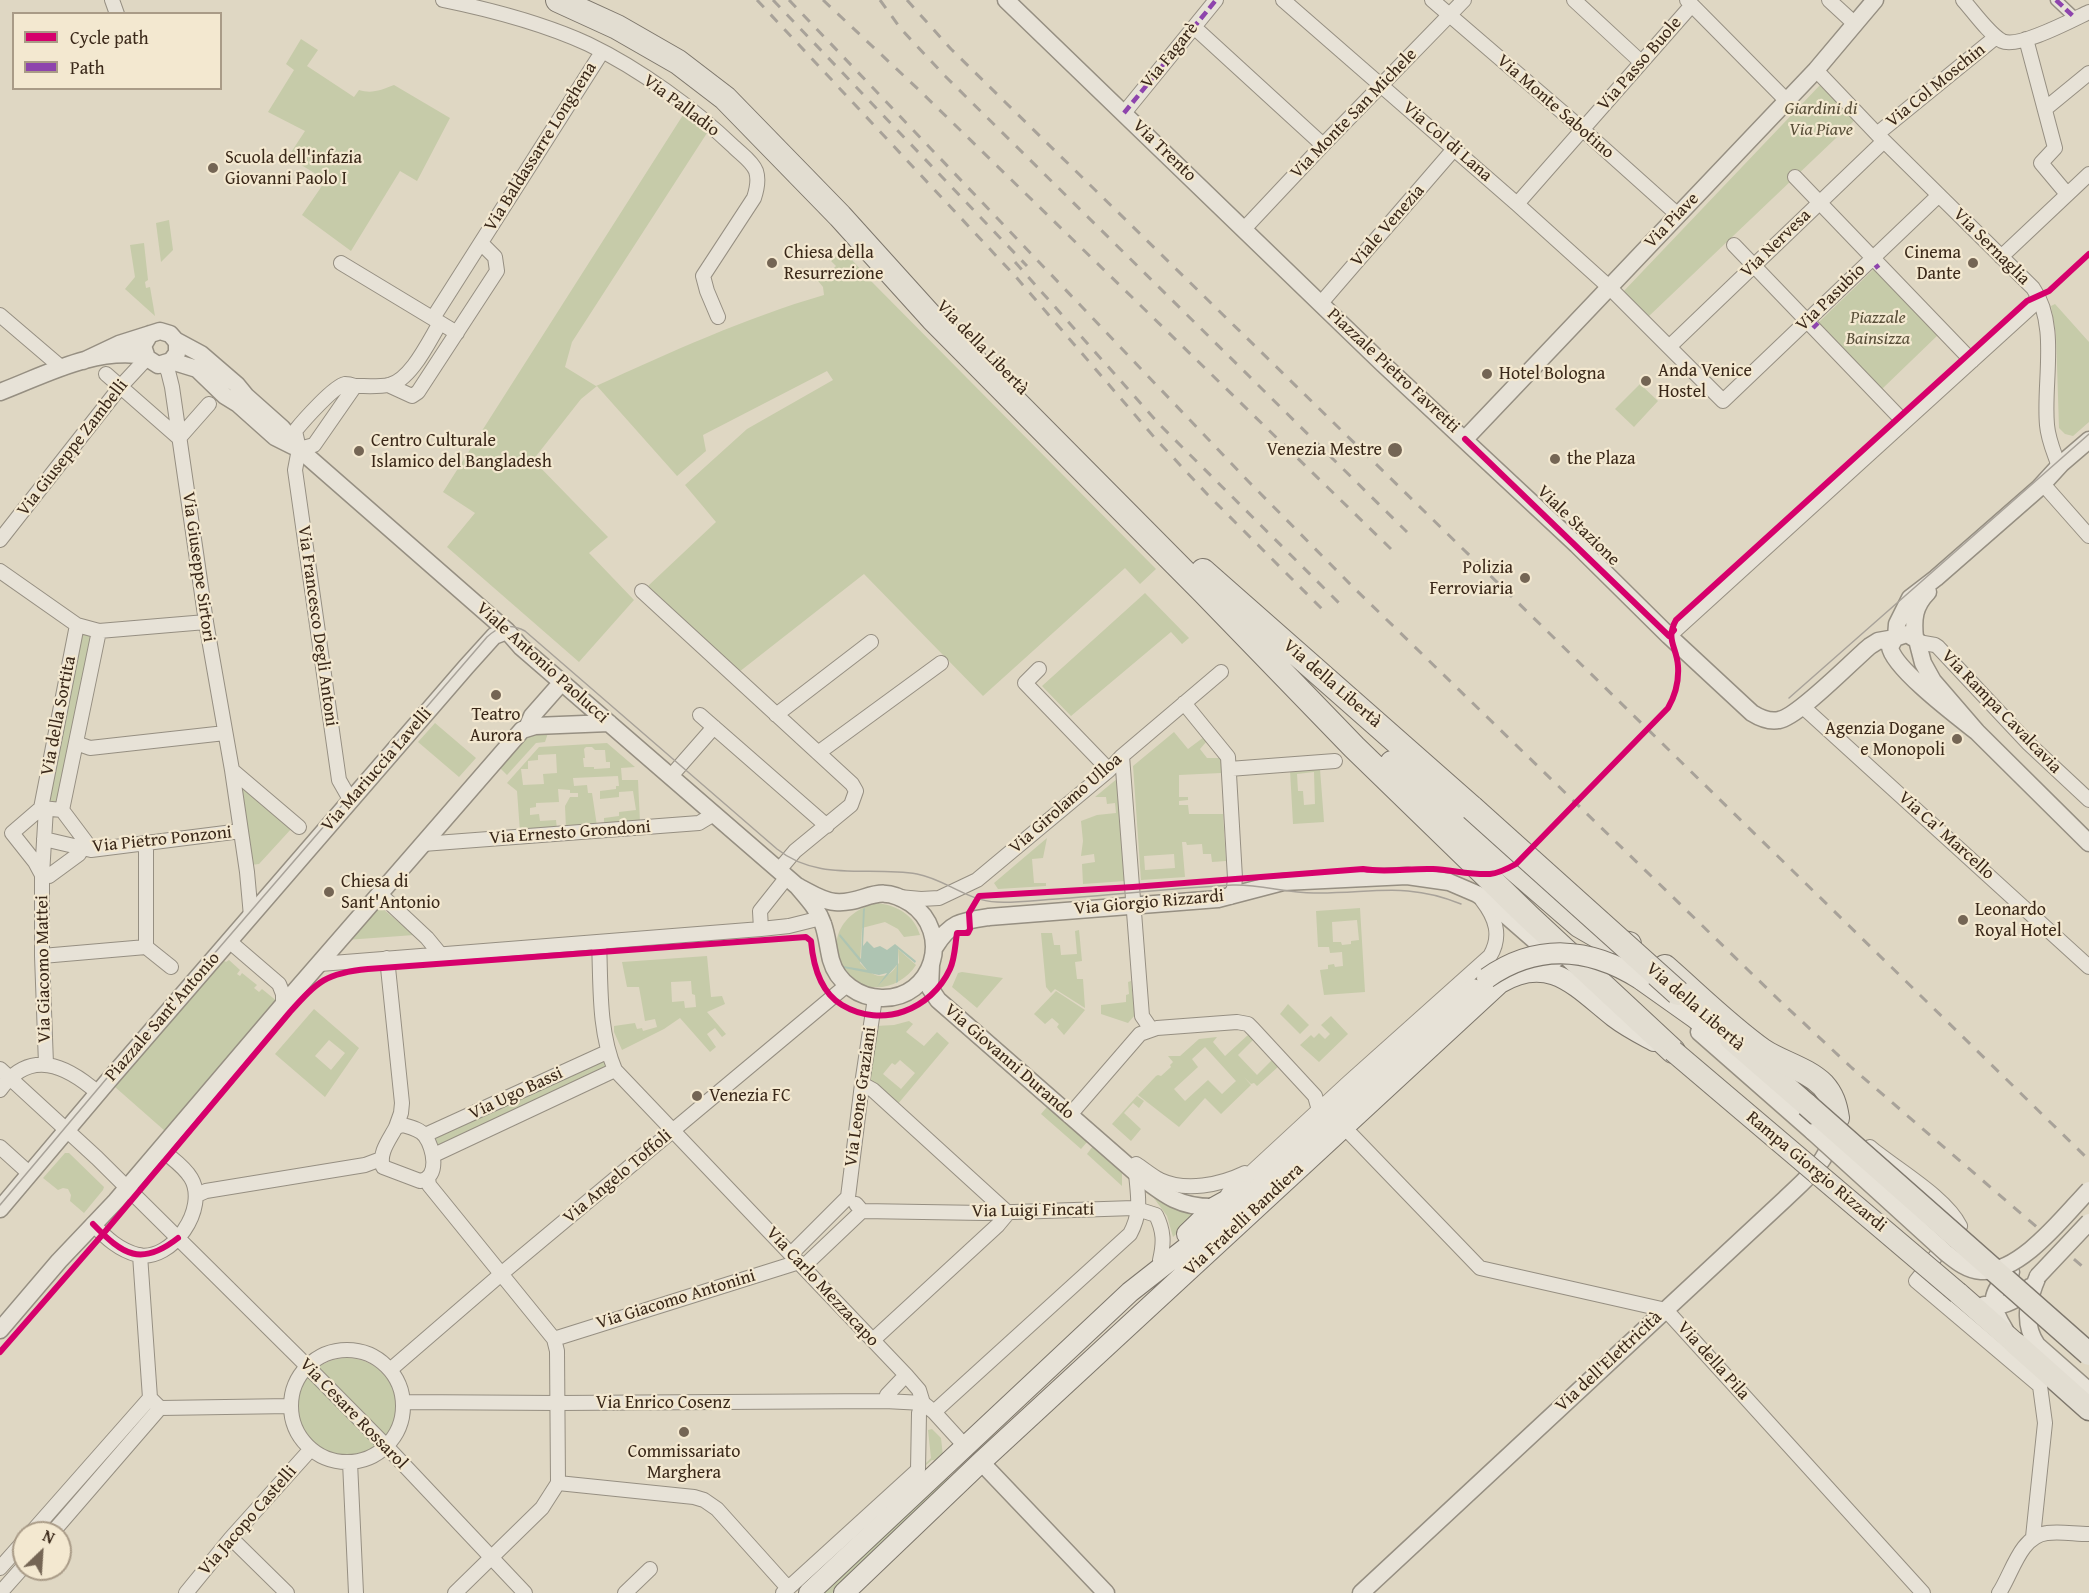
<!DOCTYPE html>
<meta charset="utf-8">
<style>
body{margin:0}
#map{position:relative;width:2089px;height:1593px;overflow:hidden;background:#dfd7c3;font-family:"Gentium Book Plus",serif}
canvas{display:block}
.legend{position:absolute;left:12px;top:12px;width:210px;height:78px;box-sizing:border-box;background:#f3e8d0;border:2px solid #a99b87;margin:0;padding:8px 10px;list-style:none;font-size:18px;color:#3a2819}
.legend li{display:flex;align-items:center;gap:12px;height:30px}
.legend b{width:30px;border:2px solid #a99b87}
.north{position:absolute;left:12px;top:1521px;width:60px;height:60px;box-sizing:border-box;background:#f3e8d0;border:2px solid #a99b87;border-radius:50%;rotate:25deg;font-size:16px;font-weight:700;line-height:24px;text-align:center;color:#3a2819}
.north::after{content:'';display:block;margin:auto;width:21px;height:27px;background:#746554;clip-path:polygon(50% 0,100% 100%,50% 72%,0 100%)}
</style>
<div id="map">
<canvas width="2089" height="1593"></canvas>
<ul class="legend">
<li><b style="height:8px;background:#d6006c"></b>Cycle path</li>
<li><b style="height:8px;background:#8e44ad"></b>Path</li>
</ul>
<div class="north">N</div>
</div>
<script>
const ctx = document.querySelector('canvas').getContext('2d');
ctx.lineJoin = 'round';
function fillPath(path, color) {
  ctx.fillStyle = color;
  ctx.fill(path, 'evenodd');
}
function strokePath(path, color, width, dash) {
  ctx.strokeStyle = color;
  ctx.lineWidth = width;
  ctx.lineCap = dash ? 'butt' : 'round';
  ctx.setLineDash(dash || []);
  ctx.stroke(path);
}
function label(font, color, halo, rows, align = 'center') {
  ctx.font = font + ' "Gentium Book Plus",serif';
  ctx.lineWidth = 4.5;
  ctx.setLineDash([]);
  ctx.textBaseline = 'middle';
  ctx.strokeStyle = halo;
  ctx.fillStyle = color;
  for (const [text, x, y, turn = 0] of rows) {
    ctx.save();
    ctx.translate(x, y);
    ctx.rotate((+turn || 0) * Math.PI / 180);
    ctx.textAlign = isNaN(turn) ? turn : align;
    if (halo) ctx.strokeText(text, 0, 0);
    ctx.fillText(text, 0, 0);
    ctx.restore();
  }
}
fillPath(new Path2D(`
 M301 39 318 50 307 66 354 97 359 90C372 94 381 90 394 85L450 118 417 181 400 171 351 251 302 215 326 180 288 157 305 131 268 112 294 70 286 64Z
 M1821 84 1856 119 1648 317 1622 293Z
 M683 115 707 133 572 342 565 367 596 386C671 352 745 318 824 295L823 287 814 276 820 270 831 271 836 266 831 261 843 250 871 281 1156 569 1140 584 1125 568 983 696 864 574 739 672 648 586 716 522 685 485 747 429 833 380 827 371 703 435 706 451 677 476 597 386 581 399 533 460 608 537 589 553 634 600 579 662 447 547 475 513 443 492Z
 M169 220 173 250 161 262 156 223Z
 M144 243 148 280 145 282 146 288 150 287 155 316 125 289 135 277 130 245Z
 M1875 268 1939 334 1882 389 1818 323Z
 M2055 304 2089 342V422L2073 436 2065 434 2059 428 2056 334 2051 306Z
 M1640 384 1658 401 1634 427 1615 409Z
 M1145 593 1189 638 1182 644 1171 632 1071 716 1042 686Z
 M83 632 92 633 59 805 49 803Z
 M435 723 476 758 459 777 418 742Z
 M549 730 545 742 536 743 507 775 498 766 527 732Z
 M1174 732 1188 749 1204 737 1207 741 1200 749 1207 758H1221V773L1179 775V797H1188V800L1179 801V805H1188L1189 814H1223L1226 861 1212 862 1211 854H1203L1202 844 1187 845 1186 842H1182L1185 877 1141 880 1133 766ZM1174 854 1175 868 1145 870 1144 856Z
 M607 743 635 767 621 768 622 780H638L640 823 604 826V818L619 816V812L636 810 633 791 619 792V797L600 799V791L616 789V786H619L618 776 573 778 574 786 587 785 588 793H592L597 826 566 829 565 806 570 797H578V793H570V790L558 789 559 802 536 803V807L530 808V815L539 814 540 821 556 820 557 829 520 832 517 791 507 783 539 747ZM586 747H592L595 750H605L606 762H610V768L594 769V767H584L583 758H585L584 749ZM556 754 557 773 543 774 544 784 523 785 521 769H528V761L538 760V755Z
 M1320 769 1324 822 1293 824 1290 770ZM1314 772 1315 804 1304 805 1303 791H1298L1297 774Z
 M1118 778 1125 881 1083 884 1082 864 1095 862 1094 854 1081 856 1083 841 1081 821 1097 815 1116 813 1115 803 1107 804 1106 797H1095Z
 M238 782 292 828 259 864 251 865Z
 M1047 838 1043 858 1032 859 1034 883H1046V886L998 889 994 883Z
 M878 903C898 906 914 915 920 935L904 937 898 929 885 922 862 928 860 963C868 971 876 980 889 974 893 972 896 966 899 963L898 949 916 965C901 989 865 997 846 972 823 941 845 909 878 903Z
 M377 904 414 935 346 940Z
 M1360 908 1365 992 1324 995 1320 970 1328 969V965L1334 964 1335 967 1343 966 1342 952 1330 953 1329 947H1318L1316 911ZM1357 920 1359 940 1351 941V944L1342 945 1341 942H1333L1332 922Z
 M1079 930 1082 961 1075 962 1077 979H1083L1085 1008 1055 989 1051 993 1046 987 1041 933H1052L1054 945H1060L1061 955 1077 954 1075 931Z
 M707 956 711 997 722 996 725 1004 707 1012 726 1034 722 1037 715 1028 707 1034 716 1047 710 1052 680 1018 664 1029 622 1050 614 1032V1026L635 1023 637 1029 642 1028 643 1031 657 1027 655 1019 645 1021 639 987H627L622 962ZM691 981 692 994 695 995 696 1007 685 1008 684 1001 672 1002 671 982Z
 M223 960 226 962 229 960 240 970 237 974 240 976 242 973 257 985 254 988 259 992 262 989 278 1002 165 1131 115 1087Z
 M962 972 1003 978 977 1008 952 987 958 973Z
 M1131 981 1135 1015 1128 1023 1101 1014V1005L1126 1002V995L1129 994 1128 982Z
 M1056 991 1085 1010 1064 1035 1057 1027 1059 1024 1052 1018 1045 1024 1034 1014Z
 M1288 1004 1309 1025 1300 1034 1280 1014Z
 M314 1009 359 1048 325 1097 275 1054ZM329 1040 345 1053 331 1070 315 1056Z
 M1331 1016 1348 1034 1319 1062 1300 1045 1311 1035 1314 1038 1319 1033 1325 1039 1330 1034 1321 1025Z
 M909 1021 913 1024 906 1032 924 1046 937 1032 949 1043 897 1105 869 1080 876 1026 894 1025ZM900 1060 915 1073 901 1089 883 1074 892 1063 895 1065Z
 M1249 1034 1254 1039 1238 1055 1257 1075 1273 1059 1279 1066 1257 1086 1254 1083 1251 1084 1244 1077 1251 1085 1221 1114 1205 1098 1179 1127 1138 1095 1156 1076 1158 1075 1161 1076 1171 1067 1170 1065 1173 1062 1168 1056H1180L1199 1039 1217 1037 1213 1042 1225 1056ZM1205 1047 1236 1081 1222 1094 1208 1080 1185 1101 1174 1089 1198 1067 1192 1059Z
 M605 1057 609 1065 439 1147 435 1138Z
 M1137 1096 1144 1101 1139 1108 1133 1103 1124 1113 1141 1129 1131 1141 1112 1124Z
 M1047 1107 1087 1142 1081 1149 1041 1114Z
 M1093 1146 1122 1172V1186L1087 1154Z
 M65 1153H69L104 1187 103 1190 84 1213 70 1201 71 1195 68 1189 63 1188 58 1190 43 1178Z
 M1148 1190 1198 1214 1173 1237 1167 1216Z
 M298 1407a49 49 0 1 1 98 0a49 49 0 1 1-98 0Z
 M932 1429 941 1438 943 1456 939 1461 932 1460 925 1466 926 1463 931 1458 928 1430Z
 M946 1476 949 1479 907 1518 897 1533 832 1593H819Z`), '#c6cba9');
fillPath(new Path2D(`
 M865 908 863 946 867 941 874 948 880 946 887 950 895 944 916 961 915 963 898 949V982L896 983 897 965 877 987 887 973 879 975 844 968 843 966 867 970 839 936 840 934 861 959 863 909Z`), '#aec4b2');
const pedestrian = new Path2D(`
 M2056 0 2075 18`);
const minor = new Path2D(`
 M112 0 117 14
 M443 0C492 10 542 23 588 44 640 69 693 108 734 147 741 154 752 161 756 171 759 180 757 189 754 198L703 276 707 291 718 317
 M1283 0 1517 204 1609 287 1723 401 1939 195
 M1432 0 1582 129 1678 215
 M1574 0 1641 62
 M1687 0 1787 101
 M1829 0 1855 24
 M1963 0C1973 11 1989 34 2002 41 2018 49 2072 20 2089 12
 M1194 27 1323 145
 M2026 39 2055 148 2041 163 2067 194
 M1816 70 1877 134 2033 288C2059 325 2043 382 2047 425 2048 438 2053 450 2057 461
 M2045 109 2089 73
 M1124 113 1216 0
 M1877 134 1996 37
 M1795 177 1972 361
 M1517 204 1691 6
 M1244 229 1323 145 1464 0
 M1734 245 1904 422
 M2001 257 2089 174
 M341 263 457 333
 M1321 303 1454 149
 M0 315 62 368
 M433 318 602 52
 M1669 347 1884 141
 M164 365 168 371 172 387 206 622 232 770 247 872 251 916
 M106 374 179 438 209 404
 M388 385 412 396 418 392 497 271 495 257 481 243
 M355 386C366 386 379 387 389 385 411 380 429 341 440 323
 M299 449 314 445 355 386C352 385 349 384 345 384 334 386 303 421 295 431L299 449 295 470 339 780 351 801
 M2043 484 2089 536
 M0 540 121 386 147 358
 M0 571 77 625 99 631 206 622
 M642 591 852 784 856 791 851 805 795 851 779 870
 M1669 636 2031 307 2038 296
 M1918 642 1935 645 1938 647 2029 744 2089 800
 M1039 669 1025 683 1109 770
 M1184 703 1228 757 1235 878 1234 888 1230 897
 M1802 706 2089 967
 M700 715 827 826
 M776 715 871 642
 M76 743 90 748 225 733
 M818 753 941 663
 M1122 756 1142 1016 1151 1029
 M1229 769 1335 761
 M232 770 299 827
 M671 776 714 727
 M41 808 62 810 86 842 79 854 49 876 42 875 35 862 12 833Z
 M41 808 77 625
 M46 808 42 875V956L46 1064
 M62 810 99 631
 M44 839 91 850 241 831
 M146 844V947
 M423 844 699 823 714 814
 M380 894 427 938 441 955
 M899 897 921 899 939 898 977 880 1109 770 1122 756 1221 672
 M761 929 760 911 787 877
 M229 941 279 984 283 994V1005
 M599 942C601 984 598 1030 615 1070L906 1375 919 1390 923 1403 934 1412 965 1446
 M42 956 146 947 171 967
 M387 958 402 1103 401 1113 396 1127
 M320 964 761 929 789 926 821 918
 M0 1069 97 1158 298 1357 387 1447 525 1593
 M862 1084 873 1090 1008 1213 998 1225 873 1340
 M0 1090C30 1048 66 1065 98 1093
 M1069 1116 1140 1034 1157 1028 1237 1022 1248 1024 1253 1029 1315 1096 1319 1110
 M403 1125C410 1127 420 1129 425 1136 434 1148 440 1178 420 1181L383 1167C378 1153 390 1139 396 1127Z
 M1344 1127 1480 1268 1666 1310 1923 1593
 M425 1135 607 1052
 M0 1147 30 1174
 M1870 1147C1896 1169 1946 1197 1960 1226L1916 1281 2040 1386 2045 1423 2033 1537
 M434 1155 615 1070
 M1136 1164C1144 1169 1152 1176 1160 1180 1186 1192 1220 1185 1245 1173
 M428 1178 429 1185 554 1339 557 1351 558 1483 542 1508 455 1593
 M1228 1194 1348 1083 1490 956C1502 936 1496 918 1482 900
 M197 1195 206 1191 365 1165 381 1159
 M848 1197 862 1084 875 998
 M862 1211 984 1213 1134 1208 1156 1215C1164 1231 1164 1243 1160 1260
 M93 1224C106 1238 119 1250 138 1255 172 1262 209 1208 191 1178 184 1166 171 1158 161 1149
 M791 1254 848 1197
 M140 1255 150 1398
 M803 1267 862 1211 856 1204
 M554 1339 799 1262
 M291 1406a56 56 0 1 1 112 0a56 56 0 1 1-112 0Z
 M390 1370 507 1269 847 985
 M885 1401 887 1395 906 1375
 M403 1402 558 1403 885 1401 923 1403 919 1413 918 1470 783 1593
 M160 1408 291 1406
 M934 1412 1130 1234C1142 1211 1138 1198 1136 1173
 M350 1462 356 1593
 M558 1483 694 1497 704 1500 717 1509 788 1588
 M31 1533 150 1398 160 1408
 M52 1533 160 1408
 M231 1538 287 1593
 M0 1568 24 1541
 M0 1593 24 1566
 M186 1593 231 1538 311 1449
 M625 1593 650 1569
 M1999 1593C2012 1574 2020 1536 2047 1533 2060 1531 2075 1534 2089 1534`);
const tertiary = new Path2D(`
 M1006 0 1383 364 1577 545 1669 636 1752 713C1760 718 1769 722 1779 720 1798 717 1852 661 1870 646L1878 641 1895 638
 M175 340 201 354 237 385 246 396 282 428 299 449 507 631 521 647 797 886C807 898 818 909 823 924 827 935 828 948 831 960 837 982 859 998 882 998 933 999 954 933 910 903 876 881 865 905 835 902 822 901 809 892 797 886
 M83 361 119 344 160 331 170 334 177 342V353L171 361 158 365 147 358 143 346 150 334
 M171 361 197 369 225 396 238 404 275 437 293 446
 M0 392C45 375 95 347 145 356
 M1465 439 1816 70 1875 0
 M1896 637 1897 624 1910 598 1936 578 2039 488 2061 464 2089 440
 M1915 638C1913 619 1914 606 1928 592
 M527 728 532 716 562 682
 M1977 732C1958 717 1893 668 1890 647L1895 638 1907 634 1917 640 1923 663 1933 681 1977 732 2089 843
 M935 947C950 922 962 921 989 917L1218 899 1283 882 1407 876 1449 882 1477 894 1494 905 1556 959
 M931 965 930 988 938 1000 1136 1173C1163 1194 1179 1208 1215 1207
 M1699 1032 1813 1132
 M0 1209 109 1080 466 667 494 636 507 631
 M2038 1276C2028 1299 2022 1323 2037 1345L2089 1391
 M1984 1305C2002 1308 2017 1301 2030 1287
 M0 1330 59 1261 116 1201 283 1005 522 730 535 726 609 723
 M2005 1330C1989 1304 1989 1294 2011 1272
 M981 1462 1106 1593
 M1361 1593 1785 1199C1809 1176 1823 1166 1835 1134`);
const secondary = new Path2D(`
 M1640 979 1695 1018 1741 1054
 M1187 1234 1215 1207 1244 1191
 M809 1593 1130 1292 1246 1201 1268 1178 1473 989
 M844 1593 981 1462 1500 983C1550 953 1577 988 1614 1017 1627 1027 1641 1034 1654 1041`);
const primary = new Path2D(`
 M1958 1293 2016 1344`);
const trunk = new Path2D(`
 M1731 1039 1807 1105
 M2016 1344 2089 1409`);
const motorway = new Path2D(`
 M558 0 617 27 678 62 725 98 840 216 933 319 1204 592 1354 747 1529 917 1673 1051
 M1203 571 1472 808
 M1392 763 1579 925 1605 940 1629 944
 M1665 967C1697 995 1728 1026 1763 1051 1781 1063 1807 1069 1823 1085 1832 1095 1835 1105 1837 1118`);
strokePath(pedestrian, '#968f82', 13);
strokePath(minor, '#968f82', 16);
strokePath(tertiary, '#968f82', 19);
strokePath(secondary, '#7e776c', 22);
strokePath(primary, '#7e776c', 23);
strokePath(trunk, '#7e776c', 25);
strokePath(motorway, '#7e776c', 26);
strokePath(pedestrian, '#e7e2d7', 10);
strokePath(minor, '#e7e2d7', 14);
strokePath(tertiary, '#e7e2d7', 16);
strokePath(secondary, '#e7e2d7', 20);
strokePath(primary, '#e2ddd1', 21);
strokePath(trunk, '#e2ddd1', 22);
strokePath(motorway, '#e2ddd1', 24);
strokePath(new Path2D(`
 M1789 698 2089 434
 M0 1205 107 1078 487 637C499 626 510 623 525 631L777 849C818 882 869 866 917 874 945 879 967 901 997 902 1017 903 1037 900 1056 899 1115 895 1174 888 1233 885 1260 884 1286 893 1314 893 1370 894 1406 881 1461 904`), '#a8a299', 1.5);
strokePath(new Path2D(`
 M757 0 1016 277 1154 437 1208 495 1325 612
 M773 0 1027 266
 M789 0 1249 482 1354 588 1779 1000 1852 1068 2089 1272
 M823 0 919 90 1391 549
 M880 0 901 29 945 76 1407 532
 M907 0 951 49 1005 102 2089 1160
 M1015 262 1160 425 1339 603`), '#a8a299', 3, [10, 10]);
const tertiaryBridge = new Path2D(`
 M1813 1132 1945 1252C1955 1260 1966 1270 1981 1271 2020 1274 2064 1216 2089 1190
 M2038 1276 2089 1222`);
const secondaryBridge = new Path2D(`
 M1487 978C1537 943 1589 947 1640 979`);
const primaryBridge = new Path2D(`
 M1673 1051 1958 1293`);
const trunkBridge = new Path2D(`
 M1807 1105 2089 1354`);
const motorwayBridge = new Path2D(`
 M1472 808 1678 993`);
strokePath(tertiaryBridge, '#968f82', 19, []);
strokePath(secondaryBridge, '#7e776c', 22, []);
strokePath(primaryBridge, '#7e776c', 23, []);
strokePath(trunkBridge, '#7e776c', 25, []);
strokePath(motorwayBridge, '#7e776c', 26, []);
strokePath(tertiaryBridge, '#e7e2d7', 16);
strokePath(secondaryBridge, '#e7e2d7', 20);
strokePath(primaryBridge, '#e2ddd1', 21);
strokePath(trunkBridge, '#e2ddd1', 22);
strokePath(motorwayBridge, '#e2ddd1', 24);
strokePath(new Path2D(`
 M2056 0 2075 18
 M1124 113 1216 0
 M1875 268 1879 265
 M1813 328 1818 323`), '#8e44ad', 4.5, [9, 4.5]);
strokePath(new Path2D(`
 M1465 439 1669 636 1674 630
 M93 1224C123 1255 141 1267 178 1238
 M0 1352 103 1234 290 1012C318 981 326 973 368 969L806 937 811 941C813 964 820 992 842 1005 882 1029 931 1010 950 969 955 958 955 945 957 933H968L970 929 969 913 979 896 1133 887 1363 869C1386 873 1410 868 1433 869 1452 870 1471 875 1490 874 1499 873 1507 869 1516 864L1668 708C1675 696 1679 681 1678 666 1677 647 1665 640 1676 620L2027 301 2049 291 2089 254`), '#d6006c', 6);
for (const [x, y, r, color] of [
 [213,168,6,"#746554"],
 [772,263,6,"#746554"],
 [1973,263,6,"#746554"],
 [1487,374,6,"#746554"],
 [1646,381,6,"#746554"],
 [1395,450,8,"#746554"],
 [359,451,6,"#746554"],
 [1555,459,6,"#746554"],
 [1525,578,6,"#746554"],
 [496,695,6,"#746554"],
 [1957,739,6,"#746554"],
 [329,892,6,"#746554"],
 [1963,920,6,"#746554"],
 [697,1096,6,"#746554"],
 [684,1432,6,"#746554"]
]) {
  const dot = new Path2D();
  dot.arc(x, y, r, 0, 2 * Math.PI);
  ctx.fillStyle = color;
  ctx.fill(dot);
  strokePath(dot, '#f3e8d0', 2);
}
label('18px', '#3a2819', '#f3e8d0', [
 ["Via Fagarè",1170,56,-51],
 ["Via Passo Buole",1640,64,-49],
 ["Via Col Moschin",1936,86,-39],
 ["Via Palladio",681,106,37],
 ["Via Monte Sabotino",1555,107,41],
 ["Via Monte San Michele",1354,114,-46],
 ["Via Col di Lana",1447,142,41],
 ["Via Baldassarre Longhena",541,147,-58],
 ["Via Trento",1164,151,44],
 ["Via Piave",1672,221,-46],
 ["Viale Venezia",1388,226,-49],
 ["Via Nervesa",1776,244,-44],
 ["Via Sernaglia",1991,247,45],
 ["Via Pasubio",1831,298,-44],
 ["Via della Libertà",982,348,46],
 ["Piazzale Pietro Favretti",1393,371,43],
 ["Via Giuseppe Zambelli",73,448,-52],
 ["Viale Stazione",1578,526,44],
 ["Via Giuseppe Sirtori",198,567,82],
 ["Via Francesco Degli Antoni",317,626,82],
 ["Viale Antonio Paolucci",542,663,42],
 ["Via della Libertà",1332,684,41],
 ["Via Rampa Cavalcavia",2001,712,46],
 ["Via della Sortita",59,716,-79],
 ["Via Mariuccia Lavelli",377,770,-49],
 ["Via Girolamo Ulloa",1066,804,-41],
 ["Via Ernesto Grondoni",570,833,-4],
 ["Via Ca' Marcello",1946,836,42],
 ["Via Pietro Ponzoni",162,840,-6],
 ["Via Giorgio Rizzardi",1149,903,-5],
 ["Via Giacomo Mattei",44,969,-91],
 ["Via della Libertà",1695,1007,41],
 ["Piazzale Sant'Antonio",163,1017,-49],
 ["Via Giovanni Durando",1009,1062,41],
 ["Via Ugo Bassi",516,1094,-25],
 ["Via Leone Graziani",861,1097,-82],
 ["Rampa Giorgio Rizzardi",1816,1172,40],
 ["Via Angelo Toffoli",618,1177,-40],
 ["Via Luigi Fincati",1033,1211,-1],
 ["Via Fratelli Bandiera",1244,1220,-43],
 ["Via Carlo Mezzacapo",822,1287,47],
 ["Via Giacomo Antonini",676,1300,-17],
 ["Via della Pila",1713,1361,48],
 ["Via dell'Elettricità",1609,1362,-43],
 ["Via Enrico Cosenz",663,1403],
 ["Via Cesare Rossarol",353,1414,46],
 ["Via Jacopo Castelli",248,1521,-49]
]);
label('italic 18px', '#584e38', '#f3e8d0', [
 ["Giardini di",1821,109],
 ["Via Piave",1821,130],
 ["Piazzale",1878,318],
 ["Bainsizza",1878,339]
]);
label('18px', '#3a2819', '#f3e8d0', [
 ["Scuola dell'infazia",225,158],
 ["Giovanni Paolo I",225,179],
 ["Chiesa della",784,253],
 ["Resurrezione",784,274],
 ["Cinema",1961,253,"right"],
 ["Dante",1961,274,"right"],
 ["Anda Venice",1658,371],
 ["Hostel",1658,392],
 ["Hotel Bologna",1499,374],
 ["Centro Culturale",371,441],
 ["Islamico del Bangladesh",371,462],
 ["Venezia Mestre",1382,450,"right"],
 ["the Plaza",1567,459],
 ["Polizia",1513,568,"right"],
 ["Ferroviaria",1513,589,"right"],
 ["Teatro",496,715,"center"],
 ["Aurora",496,736,"center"],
 ["Agenzia Dogane",1945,729,"right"],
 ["e Monopoli",1945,750,"right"],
 ["Chiesa di",341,882],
 ["Sant'Antonio",341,903],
 ["Leonardo",1975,910],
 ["Royal Hotel",1975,931],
 ["Venezia FC",709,1096],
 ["Commissariato",684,1452,"center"],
 ["Marghera",684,1473,"center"]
], 'left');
</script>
